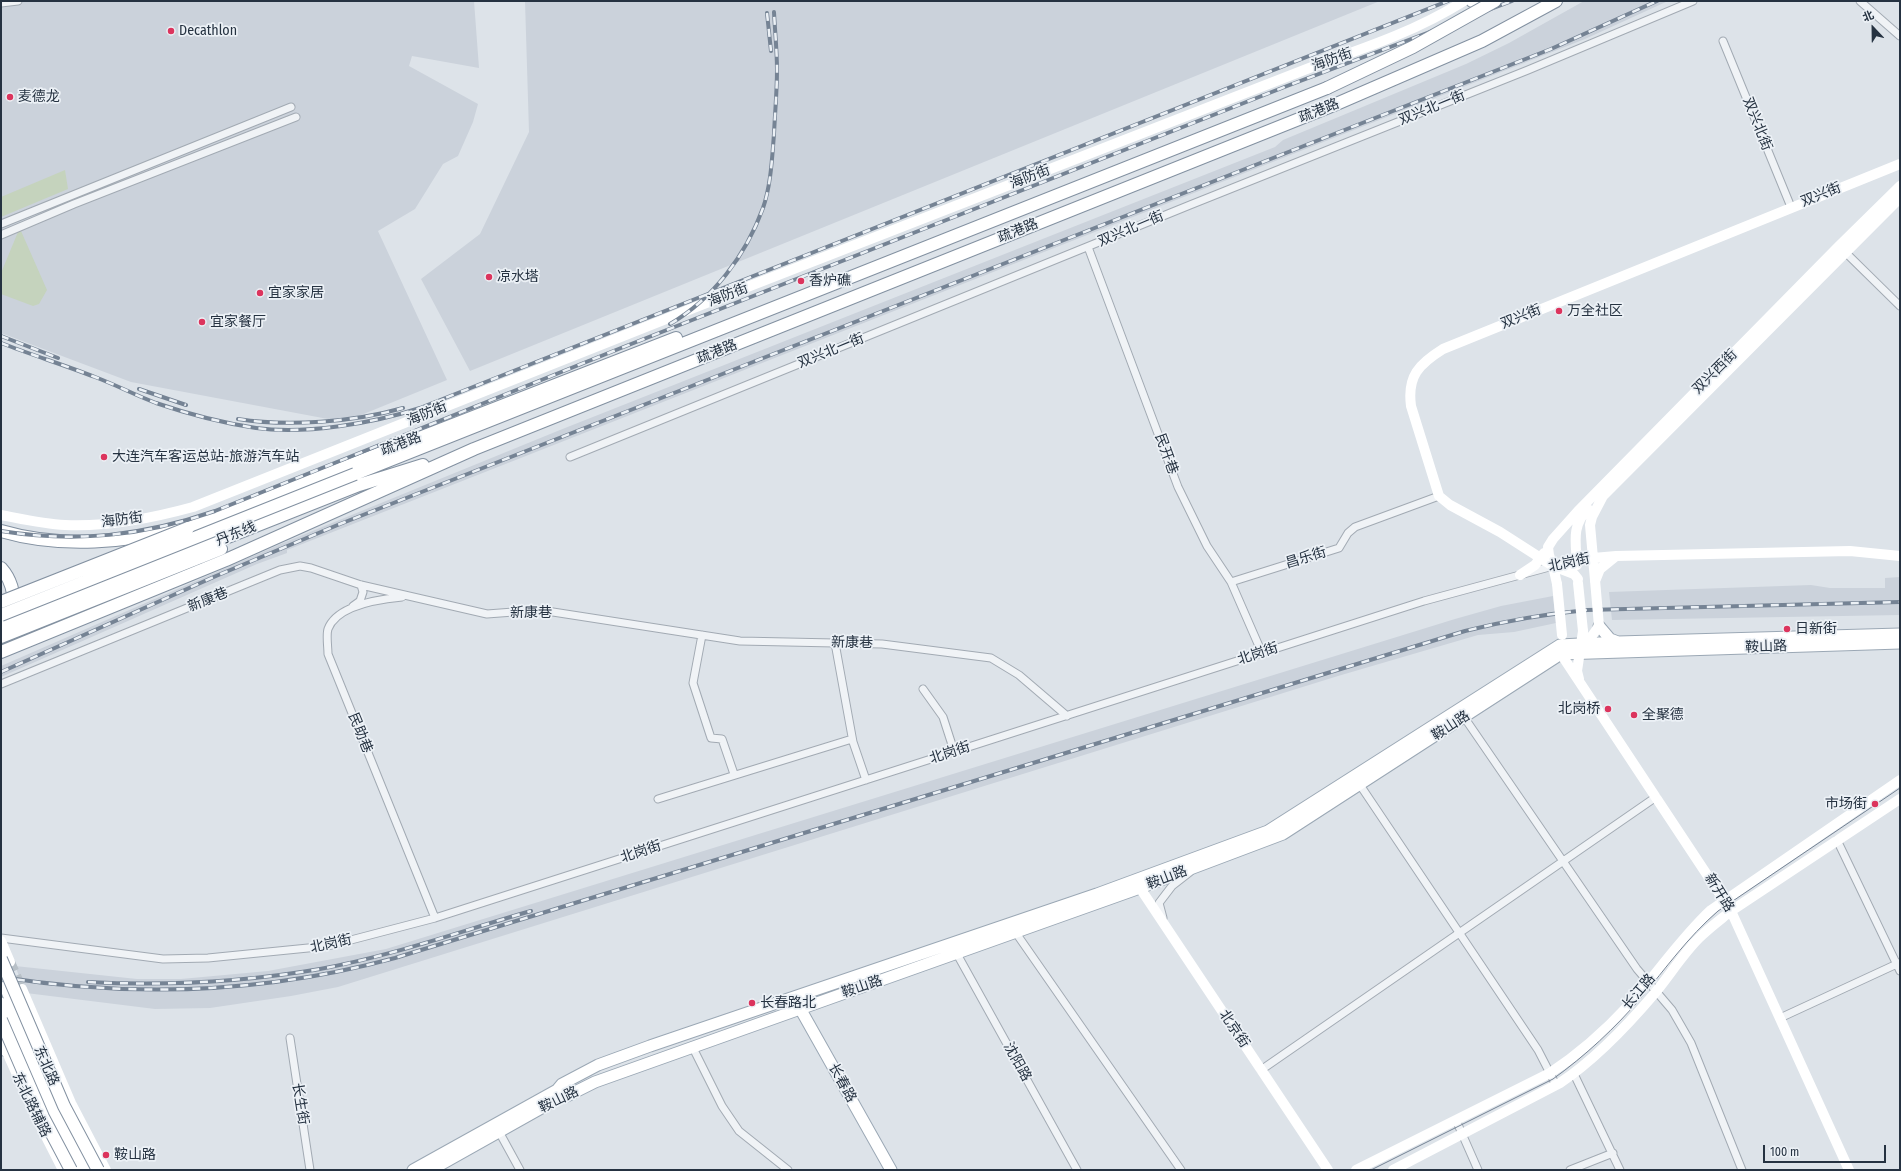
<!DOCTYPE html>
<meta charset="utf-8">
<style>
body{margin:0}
#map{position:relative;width:1901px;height:1171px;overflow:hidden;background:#dde3e9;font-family:"Fira Sans Condensed","Noto Sans SC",sans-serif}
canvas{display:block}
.frame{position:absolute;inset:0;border:2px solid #253241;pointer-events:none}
.north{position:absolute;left:1853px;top:8px;width:40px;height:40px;-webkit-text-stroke:3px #ecf1f6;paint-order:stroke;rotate:338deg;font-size:11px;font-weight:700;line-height:16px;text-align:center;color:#253241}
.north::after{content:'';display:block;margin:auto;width:14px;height:18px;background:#253241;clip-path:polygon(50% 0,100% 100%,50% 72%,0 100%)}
.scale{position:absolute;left:1763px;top:1145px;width:123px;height:18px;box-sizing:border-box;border:2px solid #253241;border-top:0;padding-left:5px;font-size:12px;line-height:14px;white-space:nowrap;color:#253241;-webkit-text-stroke:3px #ecf1f6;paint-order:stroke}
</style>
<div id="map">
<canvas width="1901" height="1171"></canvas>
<div class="frame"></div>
<div class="north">北</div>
<div class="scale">100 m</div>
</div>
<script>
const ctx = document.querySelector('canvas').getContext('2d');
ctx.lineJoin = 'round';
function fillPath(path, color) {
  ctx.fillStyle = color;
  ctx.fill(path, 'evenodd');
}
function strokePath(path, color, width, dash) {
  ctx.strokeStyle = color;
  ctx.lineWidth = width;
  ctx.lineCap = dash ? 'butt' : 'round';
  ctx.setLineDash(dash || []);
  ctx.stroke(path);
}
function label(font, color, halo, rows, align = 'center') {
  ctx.font = font + ' "Fira Sans Condensed","Noto Sans SC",sans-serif';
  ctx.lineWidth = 3.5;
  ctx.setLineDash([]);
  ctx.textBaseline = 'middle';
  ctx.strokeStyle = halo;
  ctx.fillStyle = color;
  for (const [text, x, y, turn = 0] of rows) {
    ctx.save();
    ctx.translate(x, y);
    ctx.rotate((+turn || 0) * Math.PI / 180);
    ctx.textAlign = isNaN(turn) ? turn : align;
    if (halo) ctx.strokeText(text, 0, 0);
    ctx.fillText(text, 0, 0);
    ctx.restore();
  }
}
fillPath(new Path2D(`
 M1 1H474L479 68 412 56 409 66 478 104 473 122 458 156 443 164 415 209 378 231 447 380 344 422 131 382 1 333Z
 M525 1H1380L470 371 421 279 480 234 529 132Z
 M1584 1H1668L1585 39 287 550V553L257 564 1 677V666L283 543 560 430 1275 147 1283 140 1466 64 1509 43Z
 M1900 577V615L1612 620 1609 592 1811 585 1830 588H1885V578Z
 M1553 596 1556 623 1514 632 1478 635 1338 676 338 987 291 996 210 1008 155 1009 26 993 15 966 137 979H181L268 971 386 949 1455 619 1501 606Z`), '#cbd2db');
fillPath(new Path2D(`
 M65 170 68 189 1 217V197Z
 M21 231 47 290 39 304 33 306 1 294V273L18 232Z`), '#c5d3bd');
strokePath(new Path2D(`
 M10 962 22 989`), '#b8c0c7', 10, [10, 5]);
strokePath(new Path2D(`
 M1 978 5 987`), '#b8c0c7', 11, [11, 5.5]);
const street = new Path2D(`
 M1860 1 1900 36
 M1 3 18 1
 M1723 41 1791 207
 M1 224 291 107
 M1 235 74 204 296 117
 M1088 247 1178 487 1207 546 1231 582 1262 653
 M1843 250 1900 306
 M570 457 1190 205 1528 70 1693 1
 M1231 582 1339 548 1348 533 1355 527 1439 496
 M402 597C381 599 337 605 328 629 326 635 328 647 328 654L435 918
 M353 606 360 601 363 592 361 585
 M702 635 693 683 711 738 722 739 734 774
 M835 643 853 742 866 780
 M1 684 280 570 300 566 311 568 361 585 487 614 540 610 740 641 882 644 991 658 1019 675 1067 716
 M923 689 943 717 954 751
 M1464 717 1637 969 1672 1010 1691 1043 1742 1170
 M1358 782 1538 1050 1556 1085
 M658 799 852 739
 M1837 840 1900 971
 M1163 918 1159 903 1172 886 1190 872
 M1016 933 1181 1170
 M1 938 163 959 208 958 328 946 435 918 1424 601 1553 566
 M957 954 1077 1170
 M1780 1018 1899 963
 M290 1038 310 1170
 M692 1046 722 1106 739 1131 788 1170
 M1261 1070 1656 797
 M1574 1074 1620 1170
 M1456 1120 1478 1170
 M497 1128 520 1170
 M1570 1170 1613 1153`);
const primary = new Path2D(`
 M1599 626 1610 639 1618 642 1900 634
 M5 987 58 1110 90 1170
 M1 1003 49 1114 79 1170
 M797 1003 891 1170
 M6 1051 9 1033
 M413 1170 557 1090 562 1084 598 1065 650 1046 1097 894 1268 831 1560 645 1618 642
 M431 1170 561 1097H565L595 1082 1140 888 1283 834 1561 654 1900 643`);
const highway = new Path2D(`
 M1472 1H1474
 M355 474 1327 88
 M1 531C62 549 127 542 188 528L676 338
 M1 568C10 578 16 594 12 607
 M1 627 359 485 423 465
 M1 637 221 549
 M1 652 226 560 474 449 1334 105 1482 41 1556 1`);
strokePath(street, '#a2aab3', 9);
strokePath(primary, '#9ba8b5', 13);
strokePath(highway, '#8391a1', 14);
strokePath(street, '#f0f3f6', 7);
strokePath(new Path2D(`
 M1 515C22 519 43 524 65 525 107 527 153 518 193 507L696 307 1317 65C1368 47 1418 30 1464 1
 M1577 565C1576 544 1571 525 1588 509
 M1553 566 1582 559 1616 556 1850 551 1900 556
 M1520 575 1535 565 1544 553
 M1578 579 1574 574 1553 566 1500 532 1450 505 1439 496 1411 406C1407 376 1419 364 1443 349L1900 164
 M1596 579 1600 569 1616 556
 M1595 580 1590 525 1592 517 1603 496 1900 198
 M1557 584 1553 566 1549 555 1548 547 1553 539 1578 511 1838 247 1900 186
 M1582 644 1592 636 1599 626
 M1560 647 1561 654 1731 911 1849 1170
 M1579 679 1577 671 1583 631
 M1140 888 1328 1170
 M1 941 10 962
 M22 989 71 1103 106 1170
 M1 1039 37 1119 63 1170
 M1356 1170 1550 1073C1579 1054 1605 1031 1629 1005 1657 974 1680 939 1711 910L1900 780
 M1393 1170 1560 1083C1596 1059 1627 1026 1655 993 1670 975 1682 955 1699 938 1709 928 1720 920 1731 911L1900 799`), '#fff', 10);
strokePath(primary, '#fff', 11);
strokePath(highway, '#fff', 12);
strokePath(new Path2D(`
 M1371 1170 1553 1079C1585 1056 1615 1028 1641 998 1666 968 1688 937 1718 911L1900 788`), '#758394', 1);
const rail = new Path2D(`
 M767 13 771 51
 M670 324C713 299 746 255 763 208 771 185 772 158 774 134 775 112 777 91 777 70 777 51 775 32 774 12
 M1 336 58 358
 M1 343C32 355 64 365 95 377 116 385 135 395 156 403 188 414 223 423 256 428 305 435 374 423 420 408L1448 1
 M139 389 186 405
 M238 419C288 427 354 422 403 408
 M1 531C76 543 143 536 215 511L621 348 1287 86 1512 1
 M1 672 216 576 340 524 1551 49 1657 1
 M1 977C133 998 266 993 395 958L1465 631C1505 621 1545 614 1587 610L1900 602
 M88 982C165 986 244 982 320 969 392 956 461 931 531 911`);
strokePath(rail, '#758394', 4);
strokePath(rail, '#ecf1f6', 2.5, [8]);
const highwayBridge = new Path2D(`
 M1327 88 1413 47 1495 1
 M1 602 188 528
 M1 615 355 474
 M1 959 64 1106 98 1170
 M1 1020 43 1117 71 1170`);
strokePath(highwayBridge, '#8391a1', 14, []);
strokePath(new Path2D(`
 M1595 580 1599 626
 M1578 583 1583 631
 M1557 584 1562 635`), '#fff', 10);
strokePath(highwayBridge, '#fff', 12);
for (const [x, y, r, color] of [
 [171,31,4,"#dc345d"],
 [10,97,4,"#dc345d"],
 [489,277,4,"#dc345d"],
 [801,281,4,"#dc345d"],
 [260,293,4,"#dc345d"],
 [1559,311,4,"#dc345d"],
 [202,322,4,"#dc345d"],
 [104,457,4,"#dc345d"],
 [1787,629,4,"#dc345d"],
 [1608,709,4,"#dc345d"],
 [1634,715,4,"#dc345d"],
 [1875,804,4,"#dc345d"],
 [752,1003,4,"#dc345d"],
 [106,1155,4,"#dc345d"]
]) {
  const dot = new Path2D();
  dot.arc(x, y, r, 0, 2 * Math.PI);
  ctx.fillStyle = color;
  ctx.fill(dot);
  strokePath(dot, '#ecf1f6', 1.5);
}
label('14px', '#253241', '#ecf1f6', [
 ["Decathlon",179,31],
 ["麦德龙",18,97],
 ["凉水塔",497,277],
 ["香炉礁",809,281],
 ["宜家家居",268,293],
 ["万全社区",1567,311],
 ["宜家餐厅",210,322],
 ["大连汽车客运总站-旅游汽车站",112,457],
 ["日新街",1795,629],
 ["北岗桥",1600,709,"right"],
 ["全聚德",1642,715],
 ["市场街",1867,804,"right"],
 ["长春路北",760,1003],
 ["鞍山路",114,1155]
], 'left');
label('14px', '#253241', '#ecf1f6', [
 ["海防街",1332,60,-20],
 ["双兴北一街",1432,108,-22],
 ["疏港路",1319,111,-22],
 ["双兴北街",1757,124,68],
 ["海防街",1030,177,-21],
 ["双兴街",1821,195,-22],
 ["双兴北一街",1131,229,-23],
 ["疏港路",1018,231,-22],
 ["海防街",728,295,-21],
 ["双兴街",1521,317,-22],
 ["双兴北一街",831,351,-22],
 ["疏港路",717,352,-22],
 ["双兴西街",1715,372,-45],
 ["海防街",427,414,-22],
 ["疏港路",401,444,-21],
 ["民开巷",1166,454,70],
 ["海防街",122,520,-7],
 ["丹东线",236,534,-22],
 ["昌乐街",1306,558,-17],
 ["北岗街",1569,563,-12],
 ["新康巷",208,600,-22],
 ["新康巷",531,613],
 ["新康巷",852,643,1],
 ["鞍山路",1766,647,-2],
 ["北岗街",1258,654,-18],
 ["鞍山路",1451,726,-33],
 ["民助巷",360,733,68],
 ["北岗街",950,753,-18],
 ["北岗街",641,852,-18],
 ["鞍山路",1167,878,-21],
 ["新开路",1719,893,58],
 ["北岗街",331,944,-12],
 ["鞍山路",862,987,-19],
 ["长江路",1639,992,-49],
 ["北京街",1234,1029,56],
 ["沈阳路",1017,1062,61],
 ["东北路",46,1066,66],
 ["长春路",842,1083,61],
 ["鞍山路",559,1100,-26],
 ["长生街",300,1104,81],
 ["东北路辅路",31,1105,64]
]);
</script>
